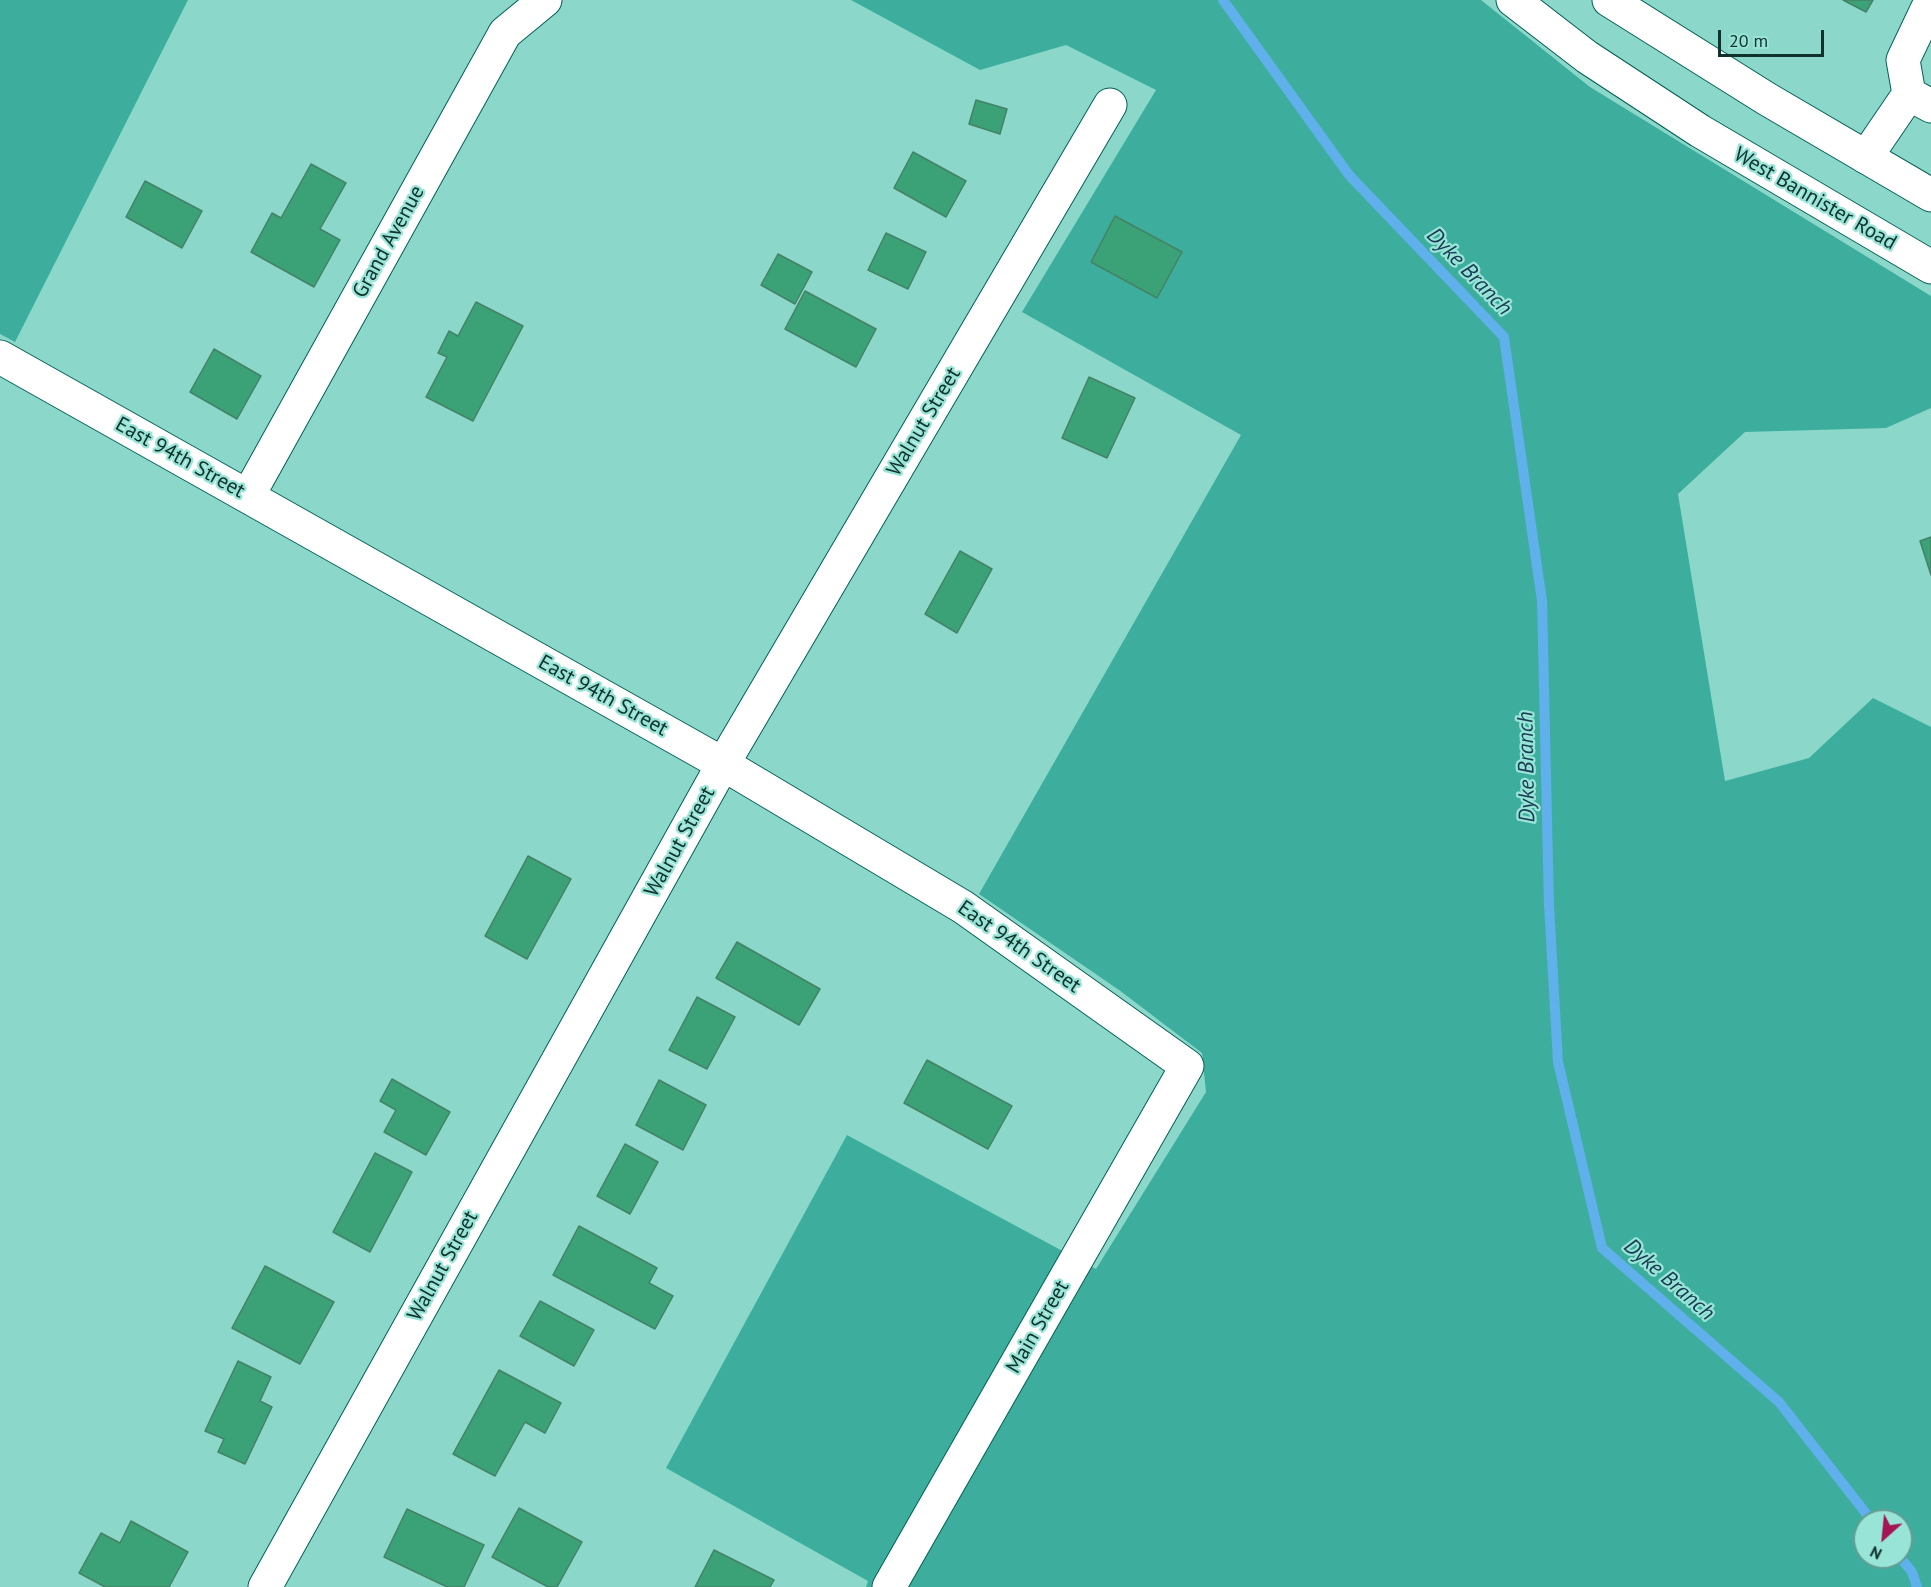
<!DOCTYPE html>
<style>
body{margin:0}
#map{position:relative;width:1931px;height:1587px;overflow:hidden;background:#8bd8ca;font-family:"PT Sans",sans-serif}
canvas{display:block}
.north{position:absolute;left:1853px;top:1509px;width:60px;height:60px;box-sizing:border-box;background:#98e5d7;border:2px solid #629d93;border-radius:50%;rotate:207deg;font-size:16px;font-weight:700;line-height:24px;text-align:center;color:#11312c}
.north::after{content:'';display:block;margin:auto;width:21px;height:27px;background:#a51454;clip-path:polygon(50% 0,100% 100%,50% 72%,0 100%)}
.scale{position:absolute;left:1718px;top:30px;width:106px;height:27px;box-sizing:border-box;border:3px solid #11312c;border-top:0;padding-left:8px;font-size:18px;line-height:21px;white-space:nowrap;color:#11312c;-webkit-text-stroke:4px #98e5d7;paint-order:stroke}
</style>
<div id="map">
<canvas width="1931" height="1587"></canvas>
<div class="north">N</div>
<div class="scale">20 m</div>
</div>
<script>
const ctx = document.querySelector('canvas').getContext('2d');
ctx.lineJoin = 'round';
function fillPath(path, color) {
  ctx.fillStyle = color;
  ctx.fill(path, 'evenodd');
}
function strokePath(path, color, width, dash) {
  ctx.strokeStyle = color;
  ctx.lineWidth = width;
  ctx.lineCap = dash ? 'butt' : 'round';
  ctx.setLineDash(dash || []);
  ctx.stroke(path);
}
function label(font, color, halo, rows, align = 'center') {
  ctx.font = font + ' "PT Sans",sans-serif';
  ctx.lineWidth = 4.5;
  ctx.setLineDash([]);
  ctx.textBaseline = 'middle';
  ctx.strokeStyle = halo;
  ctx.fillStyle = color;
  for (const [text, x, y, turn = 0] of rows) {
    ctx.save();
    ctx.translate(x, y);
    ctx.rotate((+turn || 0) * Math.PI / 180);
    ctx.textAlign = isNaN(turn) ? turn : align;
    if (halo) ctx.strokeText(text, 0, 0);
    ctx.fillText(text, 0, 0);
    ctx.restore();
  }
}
fillPath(new Path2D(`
 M0 0H188L15 342 0 334Z
 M851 0H1481L1590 87 1931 296V408L1886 428 1745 432 1678 494 1725 781 1809 758 1873 698 1931 727V1587H866L868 1581 666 1468 847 1135 1096 1269 1206 1092 1202 1053 1119 990 979 894 1241 435 1022 312 1156 90 1066 45 980 70ZM1865 1521H1901V1557H1865Z`), '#3dae9e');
strokePath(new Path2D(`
 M1223 0 1349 175 1504 337 1542 601 1549 905 1558 1062 1602 1248 1779 1402 1872 1521
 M1900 1557 1912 1572 1917 1587`), '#5fb0eb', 10);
const building = new Path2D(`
 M1843 0H1873L1866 12Z
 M976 100 1007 109 1000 134 969 124Z
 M913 152 966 181 946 217 894 188Z
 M311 164 346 183 320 229 340 240 314 287 251 252 272 213 281 218Z
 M145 181 202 211 182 248 126 217Z
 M1115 216 1182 252 1157 298 1091 262Z
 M886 233 926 252 908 289 868 270Z
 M778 254 812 272 795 304 761 285Z
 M805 291 876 329 856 367 785 329Z
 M476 302 523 326 473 421 426 397 447 357 438 353 449 331 458 336Z
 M214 349 261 376 237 419 190 392Z
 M1089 377 1135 398 1107 458 1062 438Z
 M1931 537V575L1920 541Z
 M960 551 992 569 957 633 925 614Z
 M528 856 571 879 527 959 485 936Z
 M737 942 820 989 799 1025 716 978Z
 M697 997 735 1017 707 1069 669 1050Z
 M927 1060 1012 1106 988 1149 904 1103Z
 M392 1079 450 1112 426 1155 384 1132 396 1110 380 1101Z
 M659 1080 706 1105 683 1150 636 1125Z
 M625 1144 658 1162 630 1214 597 1196Z
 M375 1153 412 1172 370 1252 333 1232Z
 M579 1226 657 1268 649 1283 673 1296 655 1329 553 1275Z
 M265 1266 334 1302 300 1364 232 1328Z
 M540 1301 594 1330 574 1366 520 1336Z
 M238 1361 271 1377 260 1401 272 1407 245 1464 218 1452 224 1439 205 1431Z
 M499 1370 561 1403 545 1433 525 1422 495 1476 453 1454Z
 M519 1508 582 1542 557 1587H548L492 1557Z
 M407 1509 484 1545 464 1587H447L384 1557Z
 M131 1521 188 1552 169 1587H105L79 1573 101 1533 120 1543Z
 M714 1550 774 1580 770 1587H695Z`);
fillPath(building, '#3aa276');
strokePath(building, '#458266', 1.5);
const minor = new Path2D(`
 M1931 1 1903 60 1909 94 1931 106
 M1866 157 1909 94
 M0 357 723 764 963 907 1187 1066 889 1587
 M248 496 505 33 545 0
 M265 1587 723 764 1110 105`);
const major = new Path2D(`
 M1513 0 1587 57 1700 131 1931 267
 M1609 0 1767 99 1931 195`);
strokePath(minor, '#026056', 35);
strokePath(major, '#026056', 35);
strokePath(minor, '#fff', 33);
strokePath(major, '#fff', 33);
label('21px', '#11312c', '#98e5d7', [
 ["West Bannister Road",1815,199,30],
 ["Grand Avenue",389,242,-61],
 ["Walnut Street",924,422,-59],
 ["East 94th Street",180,458,29],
 ["East 94th Street",603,696,29],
 ["Walnut Street",680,842,-61],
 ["East 94th Street",1019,947,35],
 ["Walnut Street",443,1266,-61],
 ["Main Street",1038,1327,-60]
]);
label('italic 22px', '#183b53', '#98e5d7', [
 ["Dyke Branch",1469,272,46],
 ["Dyke Branch",1527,767,-91],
 ["Dyke Branch",1669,1280,41]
]);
</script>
